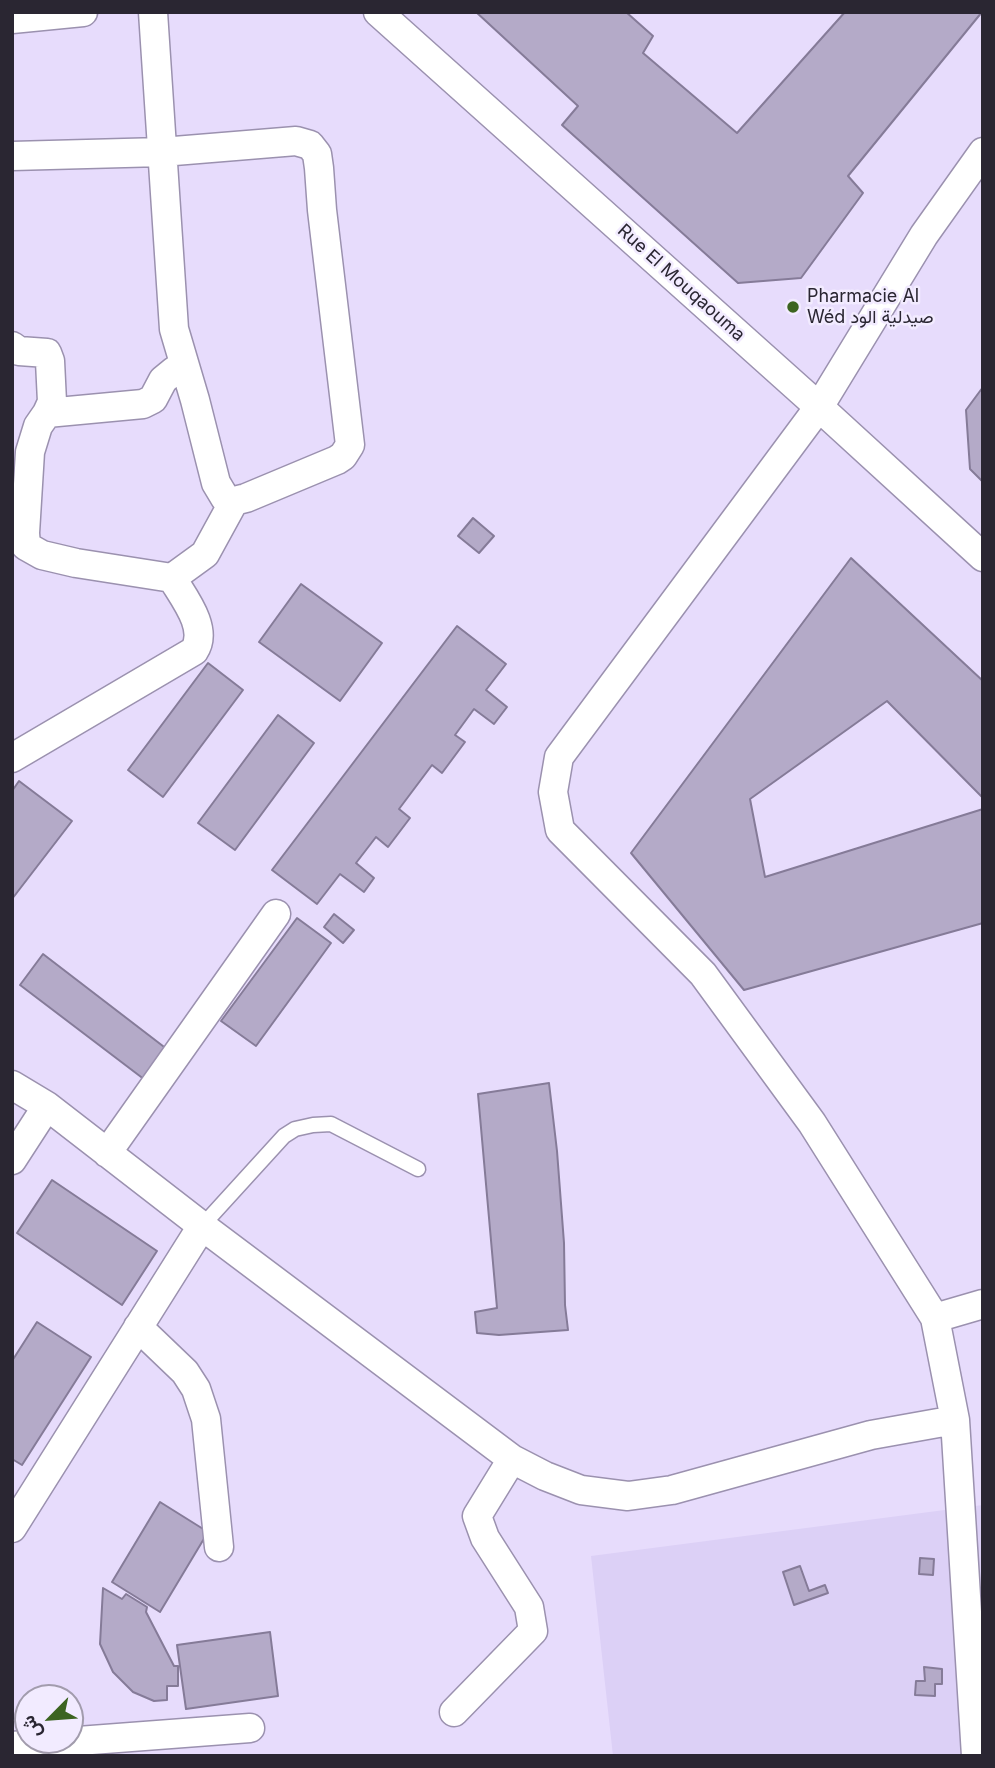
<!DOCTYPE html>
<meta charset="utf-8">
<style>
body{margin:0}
#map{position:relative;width:995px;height:1768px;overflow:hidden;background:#e7dcfc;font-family:Inter,Vazirmatn,sans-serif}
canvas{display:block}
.frame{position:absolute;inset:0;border:14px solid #2a2632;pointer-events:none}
.north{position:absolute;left:14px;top:1684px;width:70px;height:70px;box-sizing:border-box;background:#f2ebff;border:2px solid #a29cad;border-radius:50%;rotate:245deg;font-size:19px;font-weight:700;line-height:28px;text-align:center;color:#2a2632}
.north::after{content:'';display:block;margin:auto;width:24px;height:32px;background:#3c6420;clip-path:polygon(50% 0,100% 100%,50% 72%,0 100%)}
</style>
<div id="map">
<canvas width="995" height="1768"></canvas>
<div class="frame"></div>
<div class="north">ش</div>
</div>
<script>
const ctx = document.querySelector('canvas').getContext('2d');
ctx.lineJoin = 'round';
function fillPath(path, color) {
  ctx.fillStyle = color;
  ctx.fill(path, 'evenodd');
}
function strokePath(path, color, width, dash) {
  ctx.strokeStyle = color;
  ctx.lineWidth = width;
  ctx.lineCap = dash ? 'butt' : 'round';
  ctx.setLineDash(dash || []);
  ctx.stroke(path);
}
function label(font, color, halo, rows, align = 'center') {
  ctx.font = font + ' Inter,Vazirmatn,sans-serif';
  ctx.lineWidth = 5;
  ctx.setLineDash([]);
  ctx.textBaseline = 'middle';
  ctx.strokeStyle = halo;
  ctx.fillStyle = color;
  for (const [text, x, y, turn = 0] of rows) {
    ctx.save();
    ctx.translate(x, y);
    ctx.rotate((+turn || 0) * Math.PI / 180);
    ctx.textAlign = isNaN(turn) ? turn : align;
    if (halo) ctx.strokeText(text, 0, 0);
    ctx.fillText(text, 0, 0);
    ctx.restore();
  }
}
fillPath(new Path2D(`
 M983 1505V1756H613L591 1556Z`), '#dcd0f6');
const building = new Path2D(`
 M476 12H626L653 36 643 53 737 133 845 12H982L848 176 863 193 801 278 738 283 562 125 578 106Z
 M983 387V482L970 469 966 410Z
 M473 518 494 536 479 553 458 536Z
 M851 558 983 681V798L887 701 750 799 765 877 983 809V923L744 990 631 853Z
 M301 584 382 643 340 701 259 642Z
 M457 626 506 664 486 690 507 707 494 724 474 709 455 735 465 742 442 773 432 765 399 809 410 818 388 847 376 837 356 863 374 878 364 892 340 874 317 904 272 870Z
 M208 663 243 690 163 797 128 770Z
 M278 715 314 743 235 850 198 823Z
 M19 781 72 821 12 899V791Z
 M334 914 354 930 343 943 324 927Z
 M297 918 331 943 256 1046 221 1021Z
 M43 954 172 1053 149 1083 20 985Z
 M549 1083 557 1151 564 1243 565 1305 568 1330 499 1335 477 1333 475 1312 497 1308 478 1094Z
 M52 1180 157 1251 122 1305 17 1233Z
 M37 1322 91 1357 22 1465 12 1459V1361Z
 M160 1502 208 1532 160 1612 112 1582Z
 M920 1558 934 1559 933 1575 919 1574Z
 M800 1566 809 1591 825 1585 828 1593 794 1605 783 1572Z
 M103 1588 122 1599 126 1594 147 1607 146 1612 174 1666H178V1686H167V1700L154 1701 133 1692 113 1672 100 1644Z
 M270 1632 278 1696 186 1709 177 1645Z
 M924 1667 942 1669V1684H935V1696L915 1695 916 1681H925Z`);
fillPath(building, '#b4aac8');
strokePath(building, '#857b98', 2);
const service = new Path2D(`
 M202 1226 284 1136 295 1129 313 1125 331 1124 418 1169`);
const minor = new Path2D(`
 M378 12 819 407 983 557
 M12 19 83 12
 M12 156 162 152 296 141 310 145 317 154 319 168 322 210 350 445 343 456 337 460 246 498 234 501 225 498 216 483 195 400 174 329 153 12
 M12 346 19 351 47 353 50 361 52 402 47 413 38 426 30 452 25 533 26 546 42 555 76 563 172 578C184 598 209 629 194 651L12 758
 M47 413 143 404 153 399 163 380 174 371 185 368
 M172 578 205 554 234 501
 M12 1085 47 1106 202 1226 512 1459 545 1476 581 1490 628 1496 672 1490 871 1435 955 1420
 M107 1153 276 914
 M12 1160 47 1106
 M935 1318 983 1304
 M138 1327 185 1372 196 1389 206 1419 219 1547
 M12 1528 202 1226
 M454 1712 533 1631 529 1607 485 1538 477 1516 512 1459
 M12 1746 250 1728
 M976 1756 955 1420 935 1318 812 1123 703 974 560 830 553 792 559 757 819 407 924 235 983 152`);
strokePath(service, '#9b91af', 17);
strokePath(minor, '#9b91af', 31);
strokePath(service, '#fff', 14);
strokePath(minor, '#fff', 28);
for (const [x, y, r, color] of [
 [793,307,7,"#3c6420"]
]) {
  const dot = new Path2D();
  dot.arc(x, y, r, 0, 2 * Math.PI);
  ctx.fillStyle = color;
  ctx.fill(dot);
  strokePath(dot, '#f2ebff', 2.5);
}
label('18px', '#2a2632', '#f2ebff', [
 ["Rue El Mouqaouma",681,283,42]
]);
label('18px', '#2a2632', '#f2ebff', [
 ["Pharmacie Al",807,297],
 ["Wéd صيدلية الود",807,318]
], 'left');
</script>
